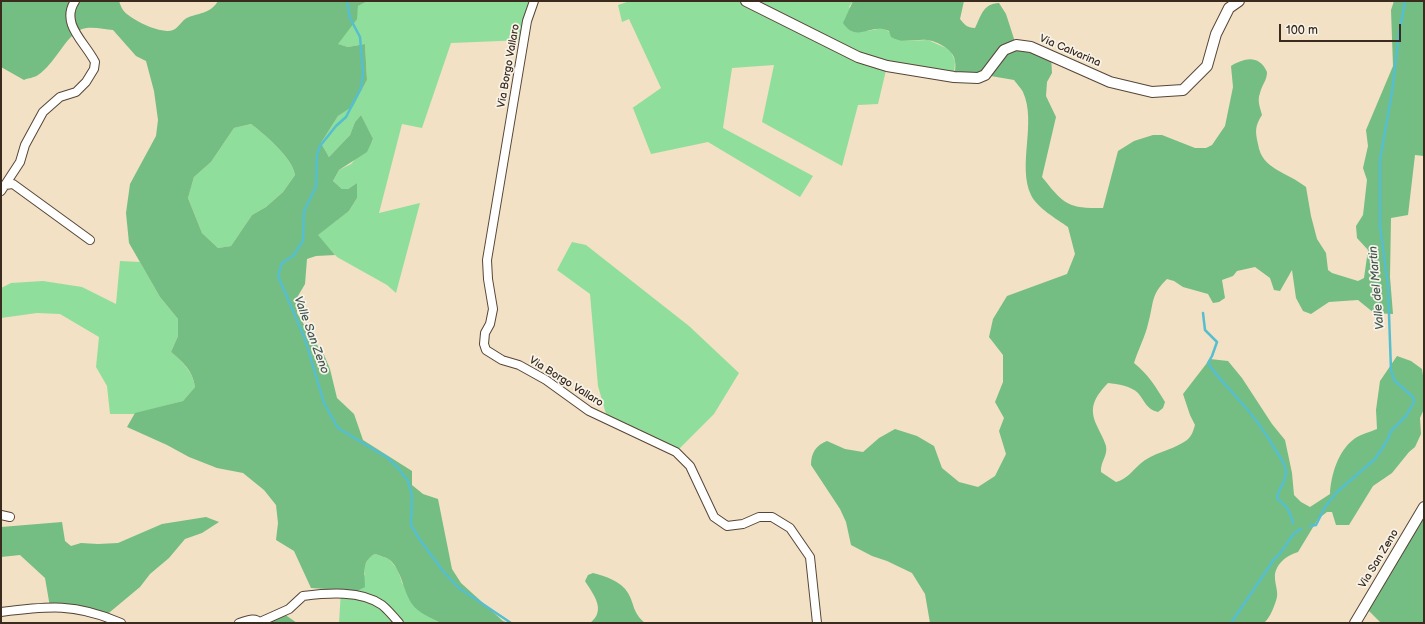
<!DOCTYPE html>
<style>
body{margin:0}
#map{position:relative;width:1425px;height:624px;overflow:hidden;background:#f2e1c5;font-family:"Balsamiq Sans",sans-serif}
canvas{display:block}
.frame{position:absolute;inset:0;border:2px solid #3b2a1e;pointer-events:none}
.scale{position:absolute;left:1279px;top:24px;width:122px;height:18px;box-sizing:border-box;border:2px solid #3b2a1e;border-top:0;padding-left:5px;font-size:12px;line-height:14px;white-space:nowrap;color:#3b2a1e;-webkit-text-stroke:3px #f7f3e8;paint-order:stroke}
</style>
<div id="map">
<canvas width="1425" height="624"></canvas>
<div class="frame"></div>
<div class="scale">100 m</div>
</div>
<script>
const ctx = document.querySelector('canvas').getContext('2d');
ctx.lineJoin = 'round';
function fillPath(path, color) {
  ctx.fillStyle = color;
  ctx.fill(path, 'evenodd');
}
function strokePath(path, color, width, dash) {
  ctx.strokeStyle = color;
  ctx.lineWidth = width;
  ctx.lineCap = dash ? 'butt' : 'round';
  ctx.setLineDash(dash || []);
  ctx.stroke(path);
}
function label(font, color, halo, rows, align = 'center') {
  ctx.font = font + ' "Balsamiq Sans",sans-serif';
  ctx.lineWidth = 3.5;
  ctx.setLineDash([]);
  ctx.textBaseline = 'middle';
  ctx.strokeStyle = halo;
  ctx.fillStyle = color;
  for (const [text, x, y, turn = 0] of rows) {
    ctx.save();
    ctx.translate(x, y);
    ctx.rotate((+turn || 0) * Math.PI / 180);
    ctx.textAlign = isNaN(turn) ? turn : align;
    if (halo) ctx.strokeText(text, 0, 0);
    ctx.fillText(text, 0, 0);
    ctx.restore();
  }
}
fillPath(new Path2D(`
 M368 1H534L525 40 451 43 422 128 402 124 379 213 420 203 396 293 387 285 337 257 317 235 349 211 357 198V183L348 189H342L333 181 339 170 351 164 373 140 361 115 355 122 350 135 329 157 321 143 338 116 353 105 367 80 365 44 348 47 337 44 356 19 358 6Z
 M630 1H853L849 7 867 31 883 28 904 41 928 40 946 48 951 52 955 61 954 77 887 66 878 104 858 105 842 166 762 122 774 65 732 68 723 128 813 176 800 197 708 142 651 154 633 108 631 109 661 88 629 19 622 22 618 5Z
 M251 124C264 134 293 158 295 175L283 192 266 207 252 215 231 246 218 248 202 233 188 198 194 177 211 162 234 128Z
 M572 242 586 245 689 326 739 373 714 414 676 452 608 421 598 386 590 294 557 270Z
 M120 261 140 262 160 297 178 319V336L171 352C183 362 193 372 195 387L183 401 134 414H110L107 386 96 367 99 337 60 314 37 313 1 318V288L11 283 43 281 82 287 116 304Z
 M375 554 389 559 398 570 402 583 441 623H339L341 590 365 575 364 567 369 557Z`), '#90de9b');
fillPath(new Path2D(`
 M1 1H119C120 4 121 7 123 10 129 19 162 35 173 30 179 28 181 20 189 17 200 13 211 13 218 1H368L358 6 357 19 338 44 348 47 365 44 367 80 353 106 338 116 321 143 329 157 350 135 355 122 361 115 373 139 367 152 339 170 333 181 342 189H348L357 183V198L349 211 318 235 335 255 316 256 307 259 305 284 298 296 297 313 315 343 322 350 330 369 337 398 354 414 363 440 412 471V485L423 494 438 499 452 569 461 583 503 621 509 623H441C432 618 418 613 412 604 403 591 402 571 390 560 386 557 380 556 375 554 361 561 365 573 365 587L357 591 311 588 294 551 276 540 278 523 276 505 264 490 243 473 217 468 189 457 167 445 127 427 135 413 183 401 195 387C193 371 183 362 171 352L178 336V319L160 297 129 243 126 213 130 184 156 136 158 120 154 91 146 61 136 56 113 30C104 29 91 26 82 29 66 35 55 64 38 75 34 78 28 78 24 80L1 67ZM251 124C264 134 293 158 295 175L283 192 266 207 252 215 231 246 218 248 202 233 188 198 194 177 211 162 234 128Z
 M853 1H964L960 19C964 24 967 28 975 28 982 14 983 4 999 3L1006 14 1016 45 1051 55 1052 73 1047 82 1046 96 1056 117 1042 177C1063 203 1067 209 1103 208L1118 151 1134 141 1153 135H1162L1195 148H1206L1212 145 1225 126 1233 87 1231 66C1244 58 1259 54 1267 72 1267 81 1262 84 1260 93 1257 101 1260 107 1262 115 1255 126 1255 131 1258 144 1262 170 1286 171 1306 187L1311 216 1317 239 1326 253 1328 270 1332 273 1358 281 1364 278 1368 250 1357 238 1356 226 1363 215 1367 180 1363 168 1368 146 1366 130 1393 66 1391 10 1394 1H1424V156L1415 155 1408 215 1391 218 1390 277 1393 314 1374 313 1358 300 1329 302 1311 314 1303 311 1296 298 1292 270 1280 291 1274 290 1270 278 1255 267 1237 271 1233 276 1222 280 1225 298 1219 302 1213 303 1208 294 1183 287 1174 281 1167 279C1150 295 1154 304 1148 324 1145 337 1138 350 1134 363 1148 374 1156 387 1165 402L1163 408 1158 412C1146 409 1145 401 1138 393 1131 386 1118 384 1108 383 1095 397 1088 407 1097 426 1100 433 1104 439 1106 446 1108 456 1100 462 1101 472L1116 482C1127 479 1131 472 1140 464 1152 453 1170 451 1184 442 1191 438 1193 432 1195 425L1190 415 1183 394 1210 359 1228 361 1242 378 1272 424 1285 440 1292 473 1294 495 1301 502 1310 507 1330 494C1331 475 1338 451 1354 439 1361 434 1370 432 1377 429L1376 410 1380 381 1397 356 1411 361 1422 369 1424 382V409L1420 418 1421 434 1415 447 1409 452 1392 473 1373 486 1349 525H1336L1332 512H1327L1318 519 1298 552C1287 555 1274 565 1275 578 1275 584 1278 591 1277 597 1275 605 1270 618 1264 623H930L925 594 912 573 887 561 872 556 851 545 846 522 840 509 811 465C811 453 816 445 827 441L845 449 863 452 879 438 895 429 917 436 934 446 942 468 959 482 978 487 995 476 1006 454 999 431 1004 418 995 402 1003 382V355L989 337 993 319 1007 296 1067 274 1075 254 1068 227C1057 219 1037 208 1031 195 1017 165 1037 123 1023 92 1021 88 1016 83 1014 80L985 75 954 77C955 72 956 66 955 61 954 50 937 41 927 40 914 39 902 44 891 37L889 31C871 22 857 44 843 23Z
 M1424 507V623H1381L1365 607Z
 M206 517 219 522 202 533 185 539 169 558 150 574 140 587 104 617 50 607 45 578 20 555 1 557V527L62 522 65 541 71 546 81 543 98 544 118 543 162 524Z
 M593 573C605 576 621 581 628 593 635 605 632 612 645 623H590C607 610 593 594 585 581L588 575Z
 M284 614 297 623H252Z`), '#74bd83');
strokePath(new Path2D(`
 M347 1 350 18 360 37 363 73 361 88 346 117 336 126 320 146 317 155 316 187 304 211 303 241 293 256 282 263 278 276 305 339 324 403 338 428 388 458 399 469 408 481 412 496 411 525 420 540 443 571 459 588 511 623
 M1203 313 1205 330 1217 342 1212 356 1208 363C1217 377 1228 387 1239 400 1253 415 1265 432 1275 449 1279 456 1285 463 1286 471 1287 482 1277 490 1277 499 1287 505 1290 512 1293 523
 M1310 526 1316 525 1325 507 1337 492 1375 459 1387 441 1391 431 1406 416 1414 402 1413 397 1394 380 1391 370 1388 286 1380 226V160L1392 92 1399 33 1405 1
 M1231 623 1275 558C1286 550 1289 534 1301 529`), '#55bfd0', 2.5);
const minor = new Path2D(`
 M534 1 527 21 487 260 488 279 493 309 490 324 485 333 484 344 486 350 502 360 519 365 546 380 589 411 676 452 690 466 714 517 727 526 743 524 759 517H772L790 528 810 557 817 623
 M5 185 13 184 90 240
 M1 191 20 162 25 145 43 112 60 97 76 92 86 82 94 69 95 62C85 42 60 24 75 1
 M1 515 10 517
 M1 612C49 606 75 603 121 623
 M260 622 289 609 303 596C327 593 361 590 382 605 388 610 394 617 399 623
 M239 623C246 621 255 616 260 623`);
const tertiary = new Path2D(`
 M746 1 858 57 887 66 954 77 978 78 985 75 1004 50 1016 45 1031 47 1110 82 1152 92 1183 90 1207 66 1216 34 1229 8 1239 1
 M1355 623 1424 507`);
strokePath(minor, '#564537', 10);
strokePath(tertiary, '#564537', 12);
strokePath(minor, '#fff', 8);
strokePath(tertiary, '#fff', 10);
label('11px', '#3b2a1e', '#f7f3e8', [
 ["Via Calvarina",1070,51,23],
 ["Via Borgo Vallaro",509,66,-80],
 ["Via Borgo Vallaro",566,382,32],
 ["Via San Zeno",1379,559,-59]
]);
label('italic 12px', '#435753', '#f7f3e8', [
 ["Valle del Martin",1377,288,-95],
 ["Valle San Zeno",311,335,70]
]);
</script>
